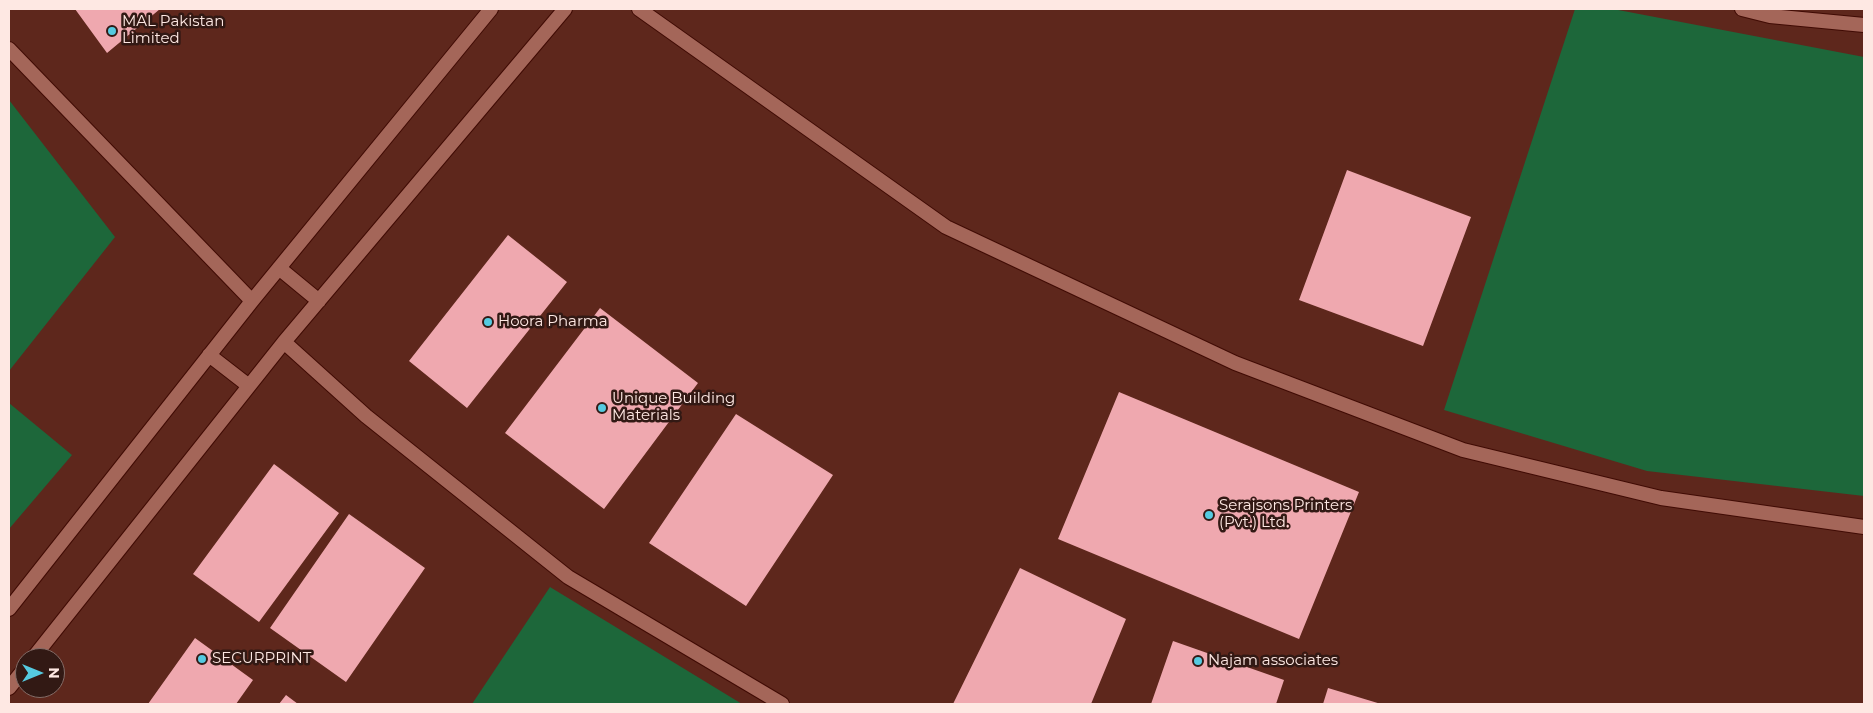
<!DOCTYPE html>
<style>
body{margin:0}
#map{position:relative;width:1873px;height:713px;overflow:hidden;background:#5e271c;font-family:Montserrat,sans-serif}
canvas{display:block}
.frame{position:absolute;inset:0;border:10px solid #fee8e3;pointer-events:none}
.north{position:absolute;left:15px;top:648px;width:50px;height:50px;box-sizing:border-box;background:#321914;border:1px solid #846c67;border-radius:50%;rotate:90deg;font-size:14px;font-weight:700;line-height:20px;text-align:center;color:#fee8e3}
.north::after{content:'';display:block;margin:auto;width:18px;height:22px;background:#55cae0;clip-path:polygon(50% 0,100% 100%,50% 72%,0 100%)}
</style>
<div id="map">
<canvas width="1873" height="713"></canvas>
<div class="frame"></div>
<div class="north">N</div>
</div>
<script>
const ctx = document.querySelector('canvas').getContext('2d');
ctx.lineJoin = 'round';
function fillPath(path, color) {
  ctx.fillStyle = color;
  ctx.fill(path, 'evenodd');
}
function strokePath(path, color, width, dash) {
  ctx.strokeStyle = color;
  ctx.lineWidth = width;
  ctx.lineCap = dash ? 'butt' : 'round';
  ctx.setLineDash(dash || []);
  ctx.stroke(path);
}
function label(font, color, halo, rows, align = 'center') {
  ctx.font = font + ' Montserrat,sans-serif';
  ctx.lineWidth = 5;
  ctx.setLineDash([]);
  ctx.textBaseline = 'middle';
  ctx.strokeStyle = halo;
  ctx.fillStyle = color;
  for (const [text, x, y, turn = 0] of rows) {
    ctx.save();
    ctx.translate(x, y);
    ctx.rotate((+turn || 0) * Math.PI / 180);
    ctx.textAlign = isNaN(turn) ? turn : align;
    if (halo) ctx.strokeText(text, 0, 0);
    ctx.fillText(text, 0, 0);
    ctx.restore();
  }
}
fillPath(new Path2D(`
 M1575 9H1613L1864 57V496L1647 471 1444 410Z
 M9 100 115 237 9 371Z
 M9 403 72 455 9 529Z
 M550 587 742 704H472Z`), '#1d673a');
fillPath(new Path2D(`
 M75 9H160L107 53Z
 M1347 170 1471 217 1423 346 1299 300Z
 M508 235 567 282 467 408 409 361Z
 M600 308 698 383 604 509 505 433Z
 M1119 392 1359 492 1299 639 1058 539Z
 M736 414 833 475 746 606 649 543Z
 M274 464 339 513 259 622 193 574Z
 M349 514 425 568 346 682 270 628Z
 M1020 568 1126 619 1091 704H953Z
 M195 638 253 680 236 704H148Z
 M1173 641 1284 680 1276 704H1151Z
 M1328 688 1381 704H1323Z
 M286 695 298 704H279Z`), '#efa8af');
const lane = new Path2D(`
 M639 9 946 227 1235 363 1463 450 1661 498 1864 527
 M1742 9 1770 16 1864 25
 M9 49 252 301
 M279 268 319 301
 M284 342 366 416 568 577 782 704
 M209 355 249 386
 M9 609 252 301 491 9
 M33 658 284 342 565 9
 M9 688 25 668`);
strokePath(lane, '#400b04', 16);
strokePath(lane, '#a46659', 14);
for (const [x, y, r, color] of [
 [112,31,5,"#55cae0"],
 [488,322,5,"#55cae0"],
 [602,408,5,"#55cae0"],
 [1209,515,5,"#55cae0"],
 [202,659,5,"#55cae0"],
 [1198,661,5,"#55cae0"]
]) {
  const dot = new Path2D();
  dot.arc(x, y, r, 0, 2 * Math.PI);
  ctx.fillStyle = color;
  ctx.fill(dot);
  strokePath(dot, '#321914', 2);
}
label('15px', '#fee8e3', '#321914', [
 ["MAL Pakistan",122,22],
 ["Limited",122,39],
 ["Hoora Pharma",498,322],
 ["Unique Building",612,399],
 ["Materials",612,416],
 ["Serajsons Printers",1219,506],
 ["(Pvt.) Ltd.",1219,523],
 ["SECURPRINT",212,659],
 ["Najam associates",1208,661]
], 'left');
</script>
